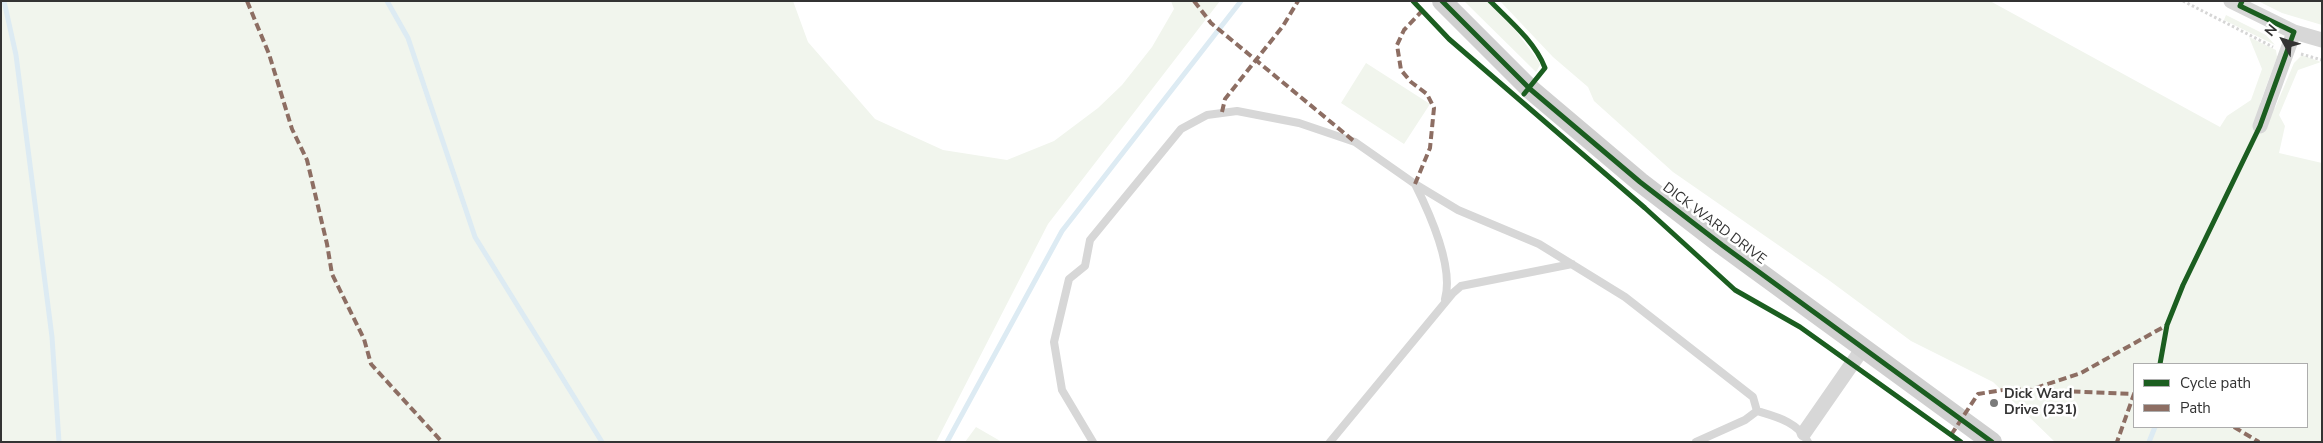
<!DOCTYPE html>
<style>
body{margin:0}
#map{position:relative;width:2323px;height:443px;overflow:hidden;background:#fff;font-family:"Nunito Sans",sans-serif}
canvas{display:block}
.frame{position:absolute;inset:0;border:2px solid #333;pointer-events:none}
.legend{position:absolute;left:2133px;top:363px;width:175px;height:65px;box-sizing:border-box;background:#fff;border:1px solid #adadad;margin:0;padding:6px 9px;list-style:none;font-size:15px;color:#333}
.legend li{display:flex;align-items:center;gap:10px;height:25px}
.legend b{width:25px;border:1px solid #adadad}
.north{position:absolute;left:2258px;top:15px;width:50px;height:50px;-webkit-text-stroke:4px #fff;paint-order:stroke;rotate:309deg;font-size:14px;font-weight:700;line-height:20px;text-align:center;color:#333}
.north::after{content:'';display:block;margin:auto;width:18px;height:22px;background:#333;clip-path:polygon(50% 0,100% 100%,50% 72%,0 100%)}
</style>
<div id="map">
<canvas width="2323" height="443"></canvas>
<div class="frame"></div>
<ul class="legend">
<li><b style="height:6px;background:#1b5e20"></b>Cycle path</li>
<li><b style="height:6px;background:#8d6e63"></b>Path</li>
</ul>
<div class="north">N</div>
</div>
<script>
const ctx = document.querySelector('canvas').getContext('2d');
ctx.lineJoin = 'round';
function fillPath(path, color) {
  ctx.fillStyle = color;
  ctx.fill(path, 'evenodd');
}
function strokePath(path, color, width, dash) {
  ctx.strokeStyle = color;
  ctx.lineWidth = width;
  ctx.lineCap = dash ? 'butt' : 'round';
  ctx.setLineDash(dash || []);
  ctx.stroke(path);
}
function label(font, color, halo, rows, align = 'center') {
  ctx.font = font + ' "Nunito Sans",sans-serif';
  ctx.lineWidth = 5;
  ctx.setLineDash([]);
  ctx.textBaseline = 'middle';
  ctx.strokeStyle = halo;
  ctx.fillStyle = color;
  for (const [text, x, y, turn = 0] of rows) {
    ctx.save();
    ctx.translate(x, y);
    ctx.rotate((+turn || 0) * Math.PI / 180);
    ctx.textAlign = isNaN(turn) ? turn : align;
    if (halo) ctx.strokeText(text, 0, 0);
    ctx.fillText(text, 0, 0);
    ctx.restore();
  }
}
fillPath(new Path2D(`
 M1 1H793L808 42 875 119 943 150 1007 160 1054 141 1098 108 1122 85 1152 47 1174 9 1171 1H1220L1048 224 936 442H1Z
 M1464 1H1487L1510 23 1539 62 1540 65 1536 72Z
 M1500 1H1990L2220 127 2227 116 2251 100 2262 69 2249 37 2276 50 2277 57 2260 103 2275 108 2294 63 2302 55 2321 62 2298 70 2279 115 2285 126 2279 153 2322 163V442H2055L1993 382 1911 341 1830 281 1673 172 1594 101 1588 87 1553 57ZM2134 364H2307V427H2134Z
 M2258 1H2322V25L2282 13Z
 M2226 15 2266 35 2275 45 2224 20Z
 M1366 63 1430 104 1404 144 1341 103Z
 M976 427 1002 442H965Z`), '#f1f5ed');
strokePath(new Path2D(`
 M4 1 16 55 52 337 59 442
 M387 1 408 38 475 237 602 442
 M947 442 1062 231 1241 1
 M2149 442 2155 427`), '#ddebf3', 5);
strokePath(new Path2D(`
 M2183 1 2273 47
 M2301 54 2322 60`), '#d6d6d6', 3, [2.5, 2.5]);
strokePath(new Path2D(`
 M1415 184C1430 214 1454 267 1445 299
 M1757 411C1777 417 1798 422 1808 442
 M1093 442 1062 390 1054 342 1069 279 1085 266 1090 240 1181 129 1207 115 1237 111 1299 123 1355 142 1415 184 1458 210 1539 244 1625 297 1753 397 1757 411 1745 420 1696 442
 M1330 442 1453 293 1461 286 1572 264`), '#d7d7d7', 8);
strokePath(new Path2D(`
 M2231 1 2294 32 2322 40
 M2260 126 2294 32
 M1804 433 1863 348`), '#d7d7d7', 15);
strokePath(new Path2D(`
 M1442 1 1530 89 1640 182 1722 245 1992 442`), '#d0d0d0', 20);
strokePath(new Path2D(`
 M247 1 269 54 292 129 307 160 327 244 332 274 364 339 371 364 442 442
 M1194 1 1211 23 1355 142
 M1222 112 1225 99 1283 26 1298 1
 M1415 184 1430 148 1434 108 1427 94 1411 82 1401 70 1397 45 1404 30 1422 11
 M2036 388 2081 373 2167 325
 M2234 427 2259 442
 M1951 435 1978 394 2009 389 2134 394 2117 442`), '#8d6e63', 4, [8, 4]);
strokePath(new Path2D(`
 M1413 1 1449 39 1645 208 1735 290 1800 327 1961 442
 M1442 1 1530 89 1640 182 1722 245 1992 442
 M1490 1C1510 21 1535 42 1545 68L1524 94
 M2160 364 2167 325 2183 285 2260 126 2294 32 2240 6 2242 1`), '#1b5e20', 5);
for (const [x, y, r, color] of [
 [1994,403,5,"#7a7a7a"]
]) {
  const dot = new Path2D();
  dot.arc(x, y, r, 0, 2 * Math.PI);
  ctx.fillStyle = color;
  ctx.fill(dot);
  strokePath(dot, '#fff', 2);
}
label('14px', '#333', '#fff', [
 ["DICK WARD DRIVE",1714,224,37]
]);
label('bold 14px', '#333', '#fff', [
 ["Dick Ward",2004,395],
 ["Drive (231)",2004,411]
], 'left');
</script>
